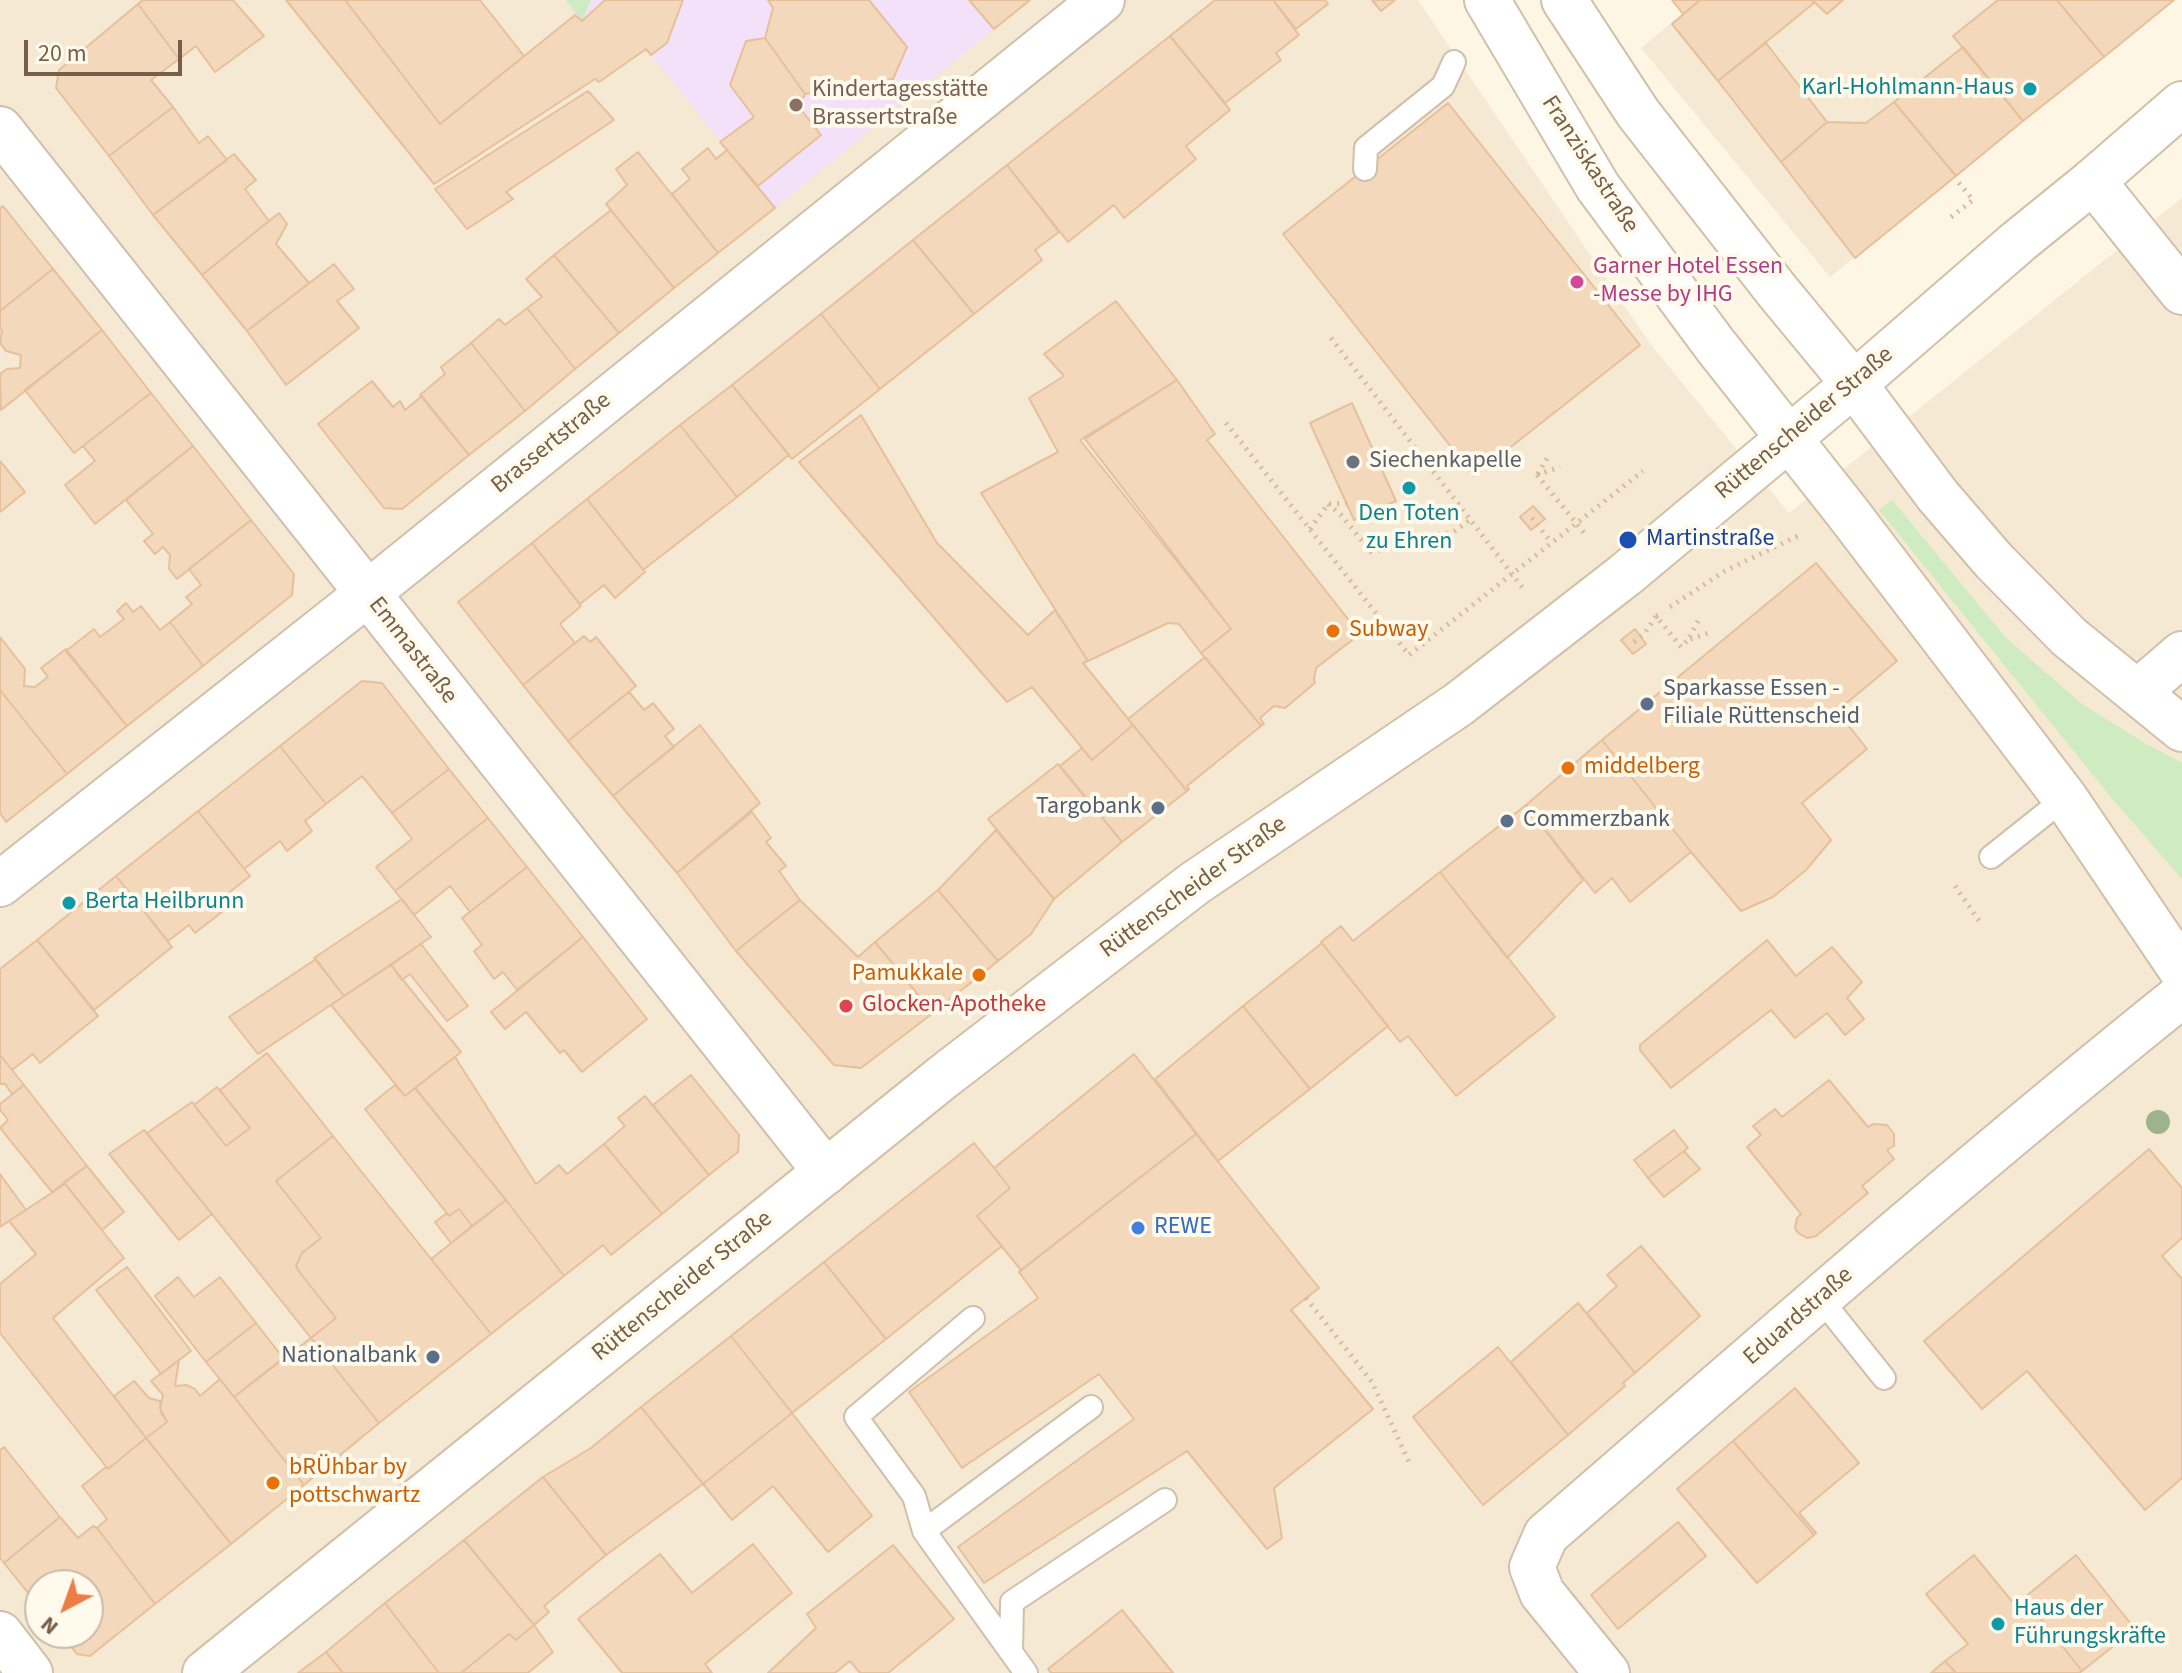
<!DOCTYPE html>
<meta charset="utf-8">
<style>
body{margin:0}
#map{position:relative;width:2182px;height:1673px;overflow:hidden;background:#fdf6e5;font-family:"Source Sans 3",sans-serif}
canvas{display:block}
.north{position:absolute;left:24px;top:1569px;width:80px;height:80px;box-sizing:border-box;background:#fffaeb;border:2px solid #c9bcaa;border-radius:50%;rotate:221deg;font-size:22px;font-weight:700;line-height:32px;text-align:center;color:#775e49}
.north::after{content:'';display:block;margin:auto;width:28px;height:36px;background:#eb7e46;clip-path:polygon(50% 0,100% 100%,50% 72%,0 100%)}
.scale{position:absolute;left:24px;top:40px;width:158px;height:36px;box-sizing:border-box;border:4px solid #775e49;border-top:0;padding-left:10px;font-size:24px;line-height:28px;white-space:nowrap;color:#775e49;-webkit-text-stroke:6px #fffaeb;paint-order:stroke}
</style>
<div id="map">
<canvas width="2182" height="1673"></canvas>
<div class="north">N</div>
<div class="scale">20 m</div>
</div>
<script>
const ctx = document.querySelector('canvas').getContext('2d');
ctx.lineJoin = 'round';
function fillPath(path, color) {
  ctx.fillStyle = color;
  ctx.fill(path, 'evenodd');
}
function strokePath(path, color, width, dash) {
  ctx.strokeStyle = color;
  ctx.lineWidth = width;
  ctx.lineCap = dash ? 'butt' : 'round';
  ctx.setLineDash(dash || []);
  ctx.stroke(path);
}
function label(font, color, halo, rows, align = 'center') {
  ctx.font = font + ' "Source Sans 3",sans-serif';
  ctx.lineWidth = 8;
  ctx.setLineDash([]);
  ctx.textBaseline = 'middle';
  ctx.strokeStyle = halo;
  ctx.fillStyle = color;
  for (const [text, x, y, turn = 0] of rows) {
    ctx.save();
    ctx.translate(x, y);
    ctx.rotate((+turn || 0) * Math.PI / 180);
    ctx.textAlign = isNaN(turn) ? turn : align;
    if (halo) ctx.strokeText(text, 0, 0);
    ctx.fillText(text, 0, 0);
    ctx.restore();
  }
}
fillPath(new Path2D(`
 M0 0H1418L1651 345 1789 513 2182 198V1673H0ZM40 1585H88V1633H40Z
 M1671 0H2174L1830 277 1641 48 1682 14Z`), '#f5e9d3');
fillPath(new Path2D(`
 M566 0H969L994 29 775 208 647 50 618 68 575 15Z`), '#f3e1f9');
fillPath(new Path2D(`
 M566 0H591L582 21Z
 M1892 500 2006 638 2082 704 2143 742 2182 763V879L2110 796 1879 510Z`), '#ceebc2');
const building = new Path2D(`
 M143 0H233L264 36 215 72 196 46 179 59 138 4Z
 M286 0H345L440 124 575 15 582 21 605 0H683L667 43 651 55 646 49 599 82 595 79 434 184Z
 M345 0H480L524 56 440 124Z
 M768 0H869L907 47 893 79 805 94 765 38 773 8Z
 M969 0H1030L994 29Z
 M1215 0H1273L1299 35 1276 53 1281 60 1225 103 1170 36Z
 M1273 0H1325L1328 4 1296 29Z
 M1372 0H1395L1381 11Z
 M1672 0H1700L1683 14Z
 M1700 0H1812L1814 3 1718 81 1672 24Z
 M1812 0H1843L1827 14Z
 M1998 0H2057L2104 57 2023 121 1953 36Z
 M2057 0H2174L2104 57Z
 M138 4 179 59 151 80 173 107 109 156 56 88 59 70Z
 M1170 36 1230 110 1186 146 1196 159 1124 218 1114 205 1068 242 1007 165Z
 M765 38 805 94 799 107 821 135 758 186 720 142 754 117 730 85 746 41Z
 M1766 43 1827 122 1781 162 1718 81Z
 M1963 47 2023 121 1956 176 1894 102Z
 M588 91 614 120 506 192 513 199 467 229 435 189Z
 M1894 102 1956 176 1855 258 1781 162 1827 122 1866 123Z
 M1448 103 1640 345 1474 476 1283 234Z
 M173 107 199 143 208 136 227 160 153 215 109 156Z
 M708 148 716 159 727 150 775 208 718 253 672 194 690 179 682 169Z
 M638 152 718 253 674 288 606 204 627 185 616 169Z
 M234 154 256 180 245 189 269 221 202 275 153 215Z
 M1007 165 1059 232 1035 250 1042 260 974 314 913 240Z
 M3 206 53 269 0 311V208Z
 M611 210 674 288 619 333 554 255Z
 M279 213 287 224 276 244 309 283 247 331 202 275Z
 M913 240 974 314 880 389 821 314Z
 M554 255 619 333 575 369 527 308 542 297 526 279Z
 M334 264 354 289 337 301 359 328 286 385 247 331Z
 M53 269 102 330 1 410 0 374 7 369 20 368 21 355 6 351 0 343 2 331 0 328V311Z
 M1116 301 1177 380 1080 440 1231 629 1201 653 1179 624 1168 623 1088 661 981 493 1058 452 1029 398 1064 376 1044 354Z
 M527 308 575 369 525 411 471 343 499 319 505 325Z
 M821 314 880 389 792 459 732 385Z
 M102 330 151 393 74 453 25 390Z
 M471 343 525 411 469 455 420 395 445 374 441 367Z
 M1177 380 1215 434 1207 440 1355 628V638L1316 668 1314 679 1315 683 1285 708 1274 706 1260 718 1264 724 1261 726 1201 653 1231 629 1085 439Z
 M372 381 393 407 400 401 405 410 422 396 469 455 402 509 384 508 318 424Z
 M732 385 789 455 737 497 680 425Z
 M151 393 193 446 95 524 65 485 95 461 83 446Z
 M1352 403 1396 501 1354 520 1310 423Z
 M861 415 937 543 1028 635 1055 610 1088 661 1083 663 1133 725 1092 760 1032 687 1007 702 799 462Z
 M680 425 737 497 643 570 587 499Z
 M193 446 251 520 177 579 169 569 170 555 163 547 155 554 144 541 153 534 126 500Z
 M0 461 25 492 0 512Z
 M587 499 645 572 615 598 604 585 580 604 532 543Z
 M1533 506 1545 519 1531 530 1520 517Z
 M251 520 294 574 292 595 203 666 170 622 192 604 186 597 201 585 189 569Z
 M532 543 581 606 560 624 575 643 523 685 458 602Z
 M1816 563 1897 661 1837 711 1867 749 1802 803 1831 840 1806 870 1773 897 1741 911 1691 852 1602 740Z
 M126 603 133 612 141 606 160 630 170 622 203 666 127 726 66 651 94 629 100 637 124 619 117 611Z
 M1635 629 1646 644 1633 654 1621 640Z
 M584 636 590 642 596 637 636 686 568 741 523 685Z
 M0 637 25 669 24 686 35 687 48 677 41 668 66 649 127 726 67 774 0 690Z
 M1205 657 1261 726 1187 786 1189 789 1187 791 1128 719Z
 M362 681 382 683 449 769 392 813 362 776 326 804 280 746Z
 M0 690 67 774 6 822 0 813Z
 M629 692 644 710 653 703 674 729 665 736 674 747 613 796 568 741Z
 M700 725 760 803 677 873 613 796Z
 M1133 725 1187 791 1122 842 1060 766 1082 748 1092 760Z
 M1602 740 1691 852 1630 902 1612 878 1595 893 1526 805Z
 M280 746 326 804 305 821 312 831 287 851 280 841 244 869 198 811Z
 M1058 764 1122 842 1054 899 988 819Z
 M449 769 488 818 395 891 376 867 412 839 392 813Z
 M1526 805 1583 880 1507 958 1440 872Z
 M198 811 250 876 216 903 222 912 195 933 189 925 168 941 116 876Z
 M752 812 771 838 766 842 786 866 779 871 800 900 736 951 677 873Z
 M488 818 527 867 470 912 450 886 414 915 395 891Z
 M996 830 1054 899 1031 934 998 961 938 890Z
 M527 867 583 937 517 990 503 972 494 979 474 951 482 945 462 918Z
 M1440 872 1555 1017 1456 1096 1408 1036 1400 1042 1321 942 1341 926 1353 941Z
 M116 876 172 947 94 1010 37 940Z
 M938 890 998 961 933 1013 875 942Z
 M402 899 431 937 344 996 314 958Z
 M800 900 858 957 875 942 933 1013 861 1068 834 1065 736 951Z
 M583 937 647 1019 582 1072 564 1050 560 1053 526 1012 505 1029 491 1012Z
 M37 940 98 1016 40 1063 33 1054 12 1070 0 1055V969Z
 M1767 940 1796 976 1832 947 1862 982 1847 998 1864 1019 1845 1035 1827 1013 1795 1038 1771 1010 1671 1088 1640 1050V1045Z
 M1322 943 1388 1026 1310 1089 1243 1006Z
 M421 944 468 1006 447 1021 410 974 402 980 391 965Z
 M316 959 344 996 258 1054 229 1017Z
 M391 965 461 1052 405 1096 331 1005Z
 M1243 1006 1310 1089 1218 1161 1155 1079Z
 M267 1053 333 1136 276 1181 321 1238 302 1253 296 1266 300 1273 336 1318 311 1338 147 1133 192 1102 226 1146 250 1128 220 1090Z
 M1134 1054 1196 1134 1021 1270 977 1216 1010 1188 994 1168Z
 M0 1055 24 1085 12 1094 5 1084H0Z
 M455 1057 536 1184 559 1165 567 1174 604 1144 662 1214 611 1255 603 1245 564 1276 506 1200 415 1088Z
 M691 1075 739 1135 738 1152 709 1175 653 1105Z
 M1829 1080 1868 1127 1873 1124 1887 1125 1894 1134V1146L1887 1150 1894 1159 1862 1186 1868 1193 1816 1236 1807 1238 1798 1233 1795 1228 1797 1218 1801 1214 1747 1147 1761 1135 1753 1126 1775 1109 1782 1117Z
 M24 1085 87 1166 52 1192 0 1128 8 1120 0 1110V1104Z
 M395 1085 405 1096 415 1088 506 1200 472 1226 459 1209 449 1216 365 1109Z
 M217 1087 250 1128 226 1146 194 1105Z
 M645 1096 709 1175 662 1214 604 1144 625 1126 618 1118Z
 M144 1130 212 1214 179 1240 109 1154Z
 M1674 1130 1688 1148 1648 1178 1634 1160Z
 M1196 1134 1319 1288 1291 1310 1373 1409 1274 1488 1282 1538 1267 1549 1187 1451 984 1583 958 1547 1134 1419 1099 1374 962 1468 909 1392 1038 1298 1019 1272Z
 M333 1136 491 1334 379 1423 311 1338 336 1318 300 1273 296 1266 302 1253 321 1238 276 1181Z
 M974 1143 1010 1188 977 1216 1002 1246 886 1339 824 1262Z
 M2149 1149 2182 1188V1238L2162 1256 2182 1279V1478L2145 1510 2027 1371 1982 1409 1924 1341Z
 M1684 1151 1700 1169 1664 1197 1648 1178Z
 M87 1166 124 1212 102 1230 64 1182Z
 M0 1174 26 1210 0 1227Z
 M65 1184 124 1258 53 1318 146 1438 108 1469 0 1333V1284L36 1254 9 1221Z
 M506 1200 564 1276 491 1334 431 1259Z
 M459 1209 472 1226 451 1243 435 1222 447 1213 449 1216Z
 M1641 1246 1700 1316 1635 1373 1587 1313 1617 1286 1607 1275Z
 M824 1262 886 1339 792 1413 731 1336Z
 M127 1267 191 1351 161 1374 96 1290Z
 M178 1277 194 1297 220 1277 256 1323 206 1362 155 1296Z
 M1578 1303 1635 1373 1623 1383 1625 1386 1568 1435 1511 1362Z
 M256 1323 283 1358 234 1397 206 1362Z
 M731 1336 792 1413 703 1484 641 1407Z
 M311 1338 379 1423 304 1485 234 1397Z
 M1498 1347 1568 1435 1483 1505 1413 1417Z
 M179 1360 175 1386 186 1385 195 1389 200 1396 220 1379 304 1485 231 1544 146 1438 167 1422 160 1408 163 1395 151 1381Z
 M134 1381 149 1398 160 1401 161 1413 167 1422 146 1438 114 1396Z
 M1795 1388 1859 1463 1799 1513 1816 1533 1814 1535 1733 1441Z
 M641 1407 703 1484 606 1555 543 1477 591 1448Z
 M792 1413 872 1516 828 1552 773 1486 732 1520 703 1484Z
 M146 1438 231 1544 155 1604 97 1528 107 1519 82 1486 106 1467 108 1469Z
 M1733 1441 1814 1535 1757 1583 1677 1489Z
 M4 1447 60 1517 4 1563 0 1558V1450Z
 M543 1477 606 1555 544 1606 549 1612 534 1625 464 1540Z
 M60 1517 78 1538 93 1526 97 1528 155 1604 90 1656 77 1654 60 1633H88V1585H40V1608L4 1563Z
 M1678 1522 1706 1556 1618 1629 1591 1595Z
 M464 1540 534 1625 516 1640 509 1634 461 1673H439L385 1603Z
 M753 1544 792 1593 705 1664 712 1673H622L578 1619 660 1554 692 1593Z
 M893 1545 954 1619 888 1673H860L850 1661 835 1673H768L816 1628 807 1614Z
 M1974 1555 2015 1605 2024 1598 2082 1671 2079 1673H1956L1945 1661 1968 1644 1926 1594Z
 M2076 1555 2135 1629 2082 1671 2024 1598Z
 M385 1603 439 1673H343L326 1652Z
 M1122 1610 1173 1673H1051L1048 1669Z
 M534 1625 553 1652 528 1673H461L509 1634 516 1640Z
 M326 1652 343 1673H298Z
 M1945 1661 1956 1673H1931Z`);
fillPath(building, '#f3d8bb');
strokePath(building, '#e6c09b', 2);
const lane = new Path2D(`
 M1365 169 1366 148 1443 86 1454 62
 M1991 857 2065 798
 M1820 1298 1884 1378
 M973 1318 856 1417 914 1496 924 1531 1026 1673
 M924 1531 1091 1407
 M1011 1652 1012 1602 1165 1500`);
const street = new Path2D(`
 M0 129 826 1172
 M2093 181 2182 292
 M2138 692 2182 654
 M0 884 343 613 1102 0
 M0 1634 30 1673
 M1607 1673 1542 1593 1532 1567 1546 1535C1756 1353 1965 1169 2182 995`);
const secondary = new Path2D(`
 M1487 0 1598 187 1715 345 1847 512 2065 798 2182 971
 M1564 0 1638 113 1778 292 1854 384 1938 496 1994 561 2069 637 2182 729
 M205 1673 943 1077 1195 883 1459 704 1625 575 1854 384 2019 241 2093 181 2182 104`);
strokePath(lane, '#cfbfab', 26);
strokePath(street, '#cfbfab', 48);
strokePath(secondary, '#d2c0a7', 48);
strokePath(new Path2D(`
 M1951 217 1973 200 1958 182
 M1331 338 1525 591
 M1226 423 1409 655 1643 471
 M1538 474 1549 455
 M1537 475 1586 535
 M1537 475 1560 467
 M1328 504 1341 515 1372 553 1409 537 1452 533 1470 520
 M1532 518 1552 543
 M1310 529 1328 504 1347 503
 M1670 607 1725 571 1800 535
 M1658 615 1656 616 1681 647 1688 640
 M1698 621 1688 640 1708 633
 M1634 642 1645 633 1656 616
 M1955 886 1982 925
 M1306 1298 1372 1382 1410 1464`), '#d8bb9e', 5, [2, 6]);
strokePath(lane, '#fff', 22);
strokePath(street, '#fff', 44);
strokePath(secondary, '#fff', 44);
ctx.fillStyle = '#9cb38b';
for (const [x, y] of [
 [2158,1122]
]) {
  ctx.beginPath();
  ctx.arc(x, y, 12, 0, 2 * Math.PI);
  ctx.fill();
}
for (const [x, y, r, color] of [
 [2030,89,8,"#0f9aa8"],
 [796,105,8,"#8d6e63"],
 [1577,282,8,"#d1479c"],
 [1353,462,8,"#6b7280"],
 [1409,488,8,"#0f9aa8"],
 [1628,540,10,"#1a4fb4"],
 [1333,631,8,"#e8710a"],
 [1647,704,8,"#5c6f8a"],
 [1568,768,8,"#e8710a"],
 [1158,808,8,"#5c6f8a"],
 [1507,821,8,"#5c6f8a"],
 [69,903,8,"#0f9aa8"],
 [979,975,8,"#e8710a"],
 [846,1006,8,"#e0444e"],
 [1138,1228,8,"#3f7fe0"],
 [433,1357,8,"#5c6f8a"],
 [273,1483,8,"#e8710a"],
 [1998,1624,8,"#0f9aa8"]
]) {
  const dot = new Path2D();
  dot.arc(x, y, r, 0, 2 * Math.PI);
  ctx.fillStyle = color;
  ctx.fill(dot);
  strokePath(dot, '#fffaeb', 3);
}
label('24px', '#0d838f', '#fffaeb', [
 ["Karl-Hohlmann-Haus",2014,89,"right"],
 ["Den Toten",1409,515,"center"],
 ["zu Ehren",1409,543,"center"],
 ["Berta Heilbrunn",85,903],
 ["Haus der",2014,1610],
 ["Führungskräfte",2014,1638]
], 'left');
label('24px', '#785e54', '#fffaeb', [
 ["Kindertagesstätte",812,91],
 ["Brassertstraße",812,119]
], 'left');
label('24px', '#775e49', '#fffaeb', [
 ["Franziskastraße",1589,165,57],
 ["Rüttenscheider Straße",1805,424,-40],
 ["Brassertstraße",552,444,-39],
 ["Emmastraße",412,651,52],
 ["Rüttenscheider Straße",1194,888,-36],
 ["Rüttenscheider Straße",683,1287,-39],
 ["Eduardstraße",1799,1317,-41]
]);
label('24px', '#b23c85', '#fffaeb', [
 ["Garner Hotel Essen",1593,268],
 ["-Messe by IHG",1593,296]
], 'left');
label('24px', '#5b616d', '#fffaeb', [
 ["Siechenkapelle",1369,462]
], 'left');
label('24px', '#164399', '#fffaeb', [
 ["Martinstraße",1646,540]
], 'left');
label('24px', '#c56008', '#fffaeb', [
 ["Subway",1349,631],
 ["middelberg",1584,768],
 ["Pamukkale",963,975,"right"],
 ["bRÜhbar by",289,1469],
 ["pottschwartz",289,1497]
], 'left');
label('24px', '#4e5e75', '#fffaeb', [
 ["Sparkasse Essen -",1663,690],
 ["Filiale Rüttenscheid",1663,718],
 ["Targobank",1142,808,"right"],
 ["Commerzbank",1523,821],
 ["Nationalbank",417,1357,"right"]
], 'left');
label('24px', '#be3a42', '#fffaeb', [
 ["Glocken-Apotheke",862,1006]
], 'left');
label('24px', '#366cbe', '#fffaeb', [
 ["REWE",1154,1228]
], 'left');
</script>
